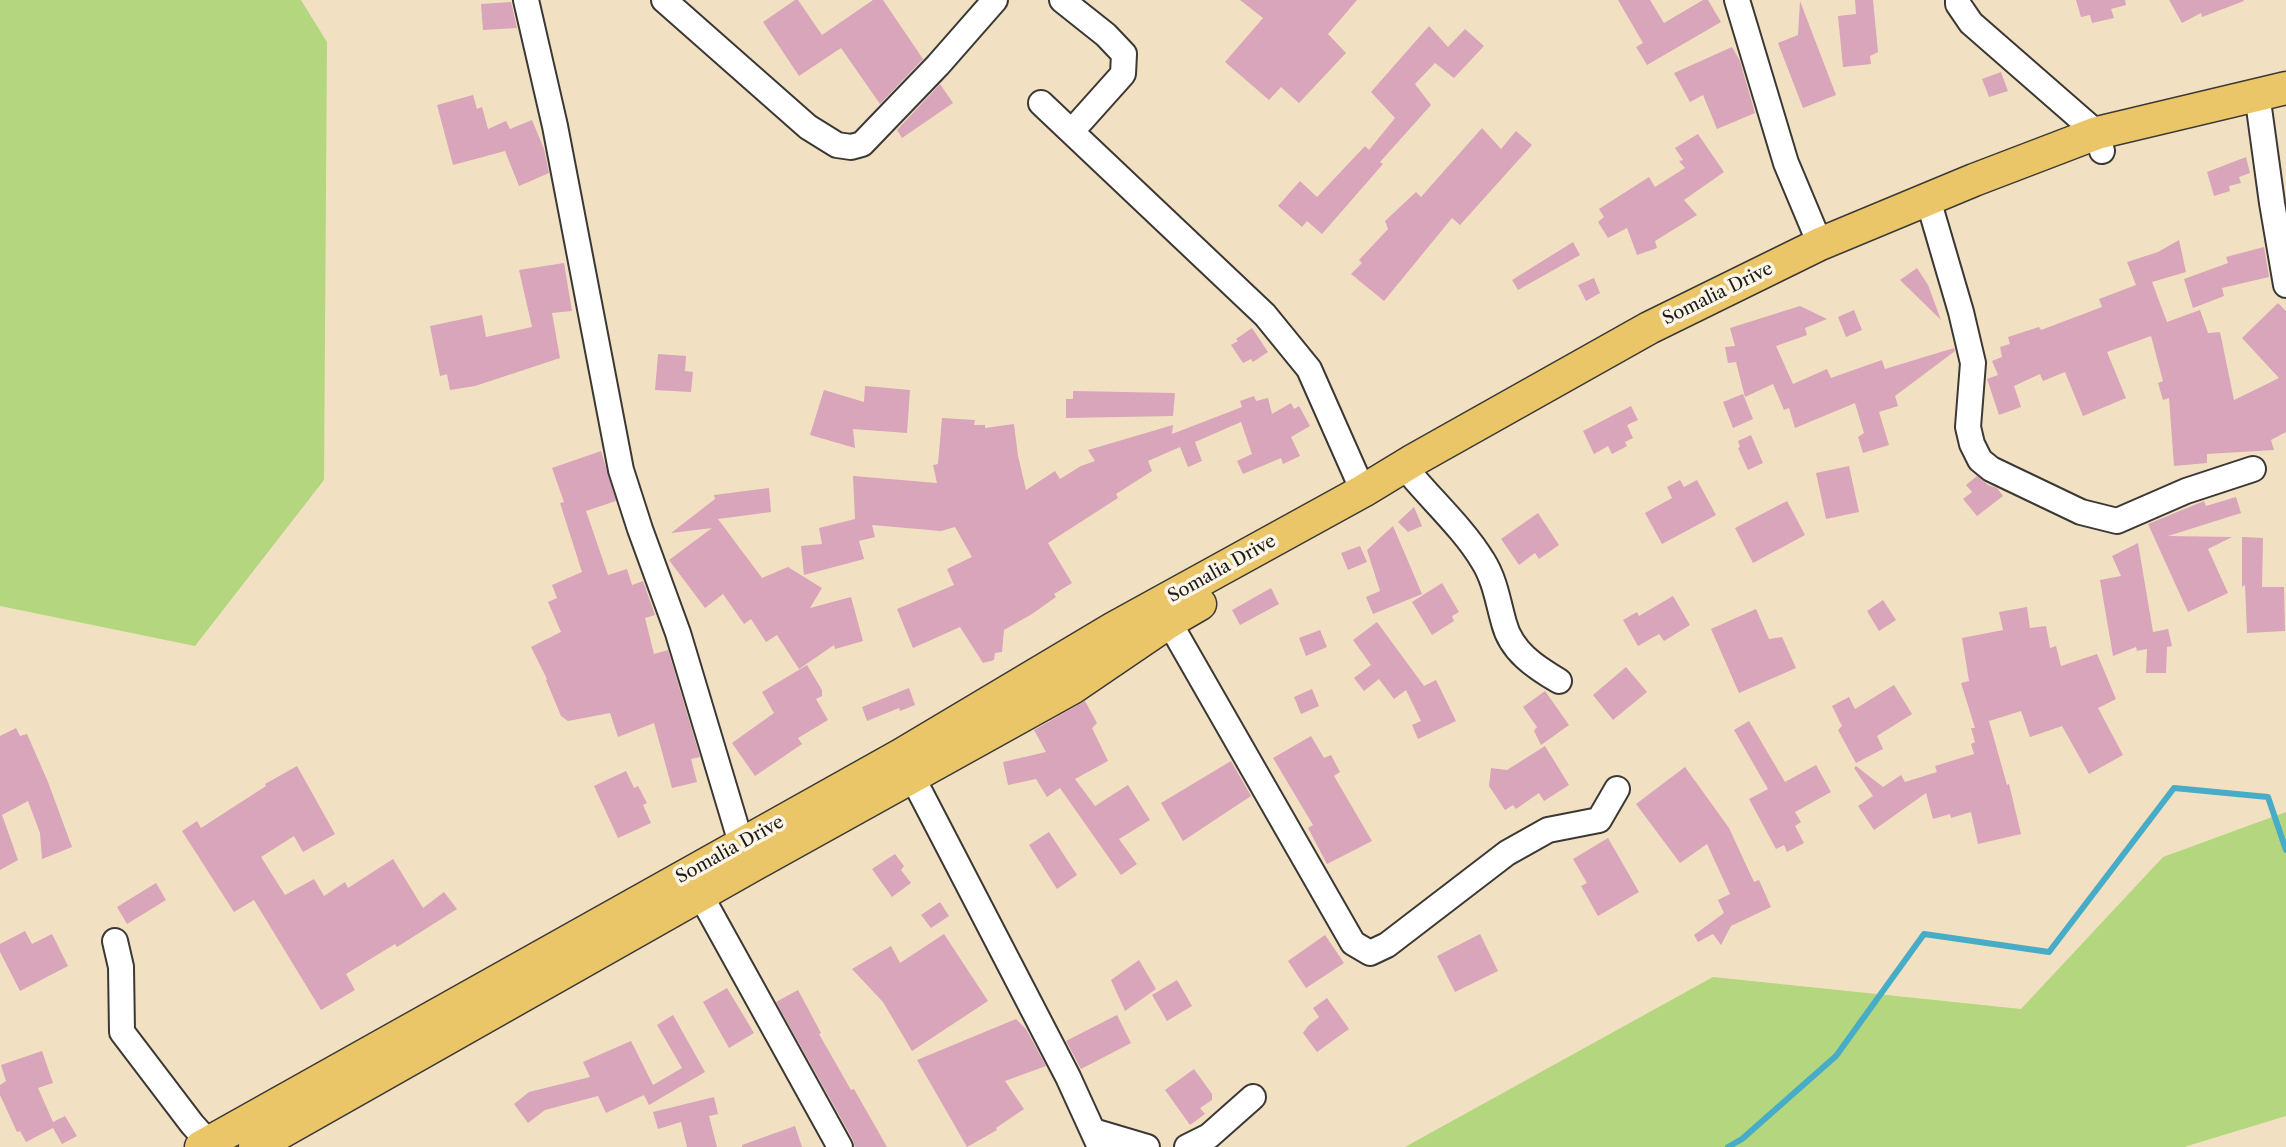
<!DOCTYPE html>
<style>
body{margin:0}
canvas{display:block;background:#f2e0c2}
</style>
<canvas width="2286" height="1147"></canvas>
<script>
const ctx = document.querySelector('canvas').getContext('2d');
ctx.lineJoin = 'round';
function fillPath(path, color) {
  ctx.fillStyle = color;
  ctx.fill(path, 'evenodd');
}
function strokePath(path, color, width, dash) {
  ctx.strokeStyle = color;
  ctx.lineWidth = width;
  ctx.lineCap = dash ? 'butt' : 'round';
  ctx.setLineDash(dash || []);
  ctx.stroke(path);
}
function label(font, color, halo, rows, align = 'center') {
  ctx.font = font + ' "Libre Caslon Text",serif';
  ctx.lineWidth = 7;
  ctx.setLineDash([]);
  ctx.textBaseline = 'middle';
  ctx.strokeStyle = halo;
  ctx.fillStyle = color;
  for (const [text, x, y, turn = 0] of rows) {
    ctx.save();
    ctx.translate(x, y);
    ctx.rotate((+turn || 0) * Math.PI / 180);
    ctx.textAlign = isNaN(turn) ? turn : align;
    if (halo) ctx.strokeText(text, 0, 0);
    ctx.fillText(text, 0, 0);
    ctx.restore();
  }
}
fillPath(new Path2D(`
 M0 0H301L327 42 324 480 195 646 0 606Z
 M2286 812V1116L2184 1147H1405L1713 977 2021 1009 2163 857Z`), '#b4d67e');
strokePath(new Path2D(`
 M1728 1147 1742 1139 1836 1056 1924 934 2049 952 2174 788 2268 797 2286 850`), '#47acc7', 6);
fillPath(new Path2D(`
 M795 0H798L822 35 873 0H883L923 59 880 104 841 48 799 76 763 22Z
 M1240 0H1357L1328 34 1346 53 1299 103 1281 87 1269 100 1225 62 1263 18Z
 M1618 0H1650L1664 23 1703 0H1708L1721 22 1647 65 1636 47 1643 43Z
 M1855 0H1873L1878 52 1870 56 1871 64 1843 67 1838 16 1856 14Z
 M2076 0H2125L2126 5 2111 9 2114 18 2092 23 2090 15 2081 17Z
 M2169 0H2243L2244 1 2202 17 2201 13 2182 23Z
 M1800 1 1836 95 1803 108 1778 43 1798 35Z
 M511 2 517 28 483 30 481 4Z
 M1429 26 1448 47 1465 29 1484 46 1454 78 1435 63 1415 84 1431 105 1380 162 1383 164 1322 234 1307 221 1302 227 1278 206 1300 181 1317 197 1365 146 1369 150 1395 118 1371 92Z
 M1732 47 1740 61 1755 113 1717 129 1703 95 1690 102 1674 73Z
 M2001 72 2008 91 1989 97 1982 79Z
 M940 84 953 103 902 138 897 130Z
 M473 95 477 109 482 107 488 129 506 121 510 129 532 120 544 149 549 173 519 186 505 151 453 165 437 105Z
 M1482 128 1501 149 1516 131 1532 145 1460 225 1452 218 1384 301 1351 274 1362 263 1359 260 1388 229 1385 221 1416 192 1421 197Z
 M1698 134 1724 172 1684 200 1697 215 1655 241 1657 248 1637 255 1627 228 1608 238 1598 222 1604 217 1599 209 1649 177 1655 187 1685 168 1679 161 1683 160 1675 148Z
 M2246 157 2250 173 2239 177 2241 183 2229 186 2230 191 2214 196 2207 172Z
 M2179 240 2186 272 2152 282 2167 322 2200 310 2208 333 2220 332 2234 400 2279 378 2242 338 2278 303 2286 311V432L2271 440 2274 450 2207 454V463L2174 466 2169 398 2163 400 2158 383 2163 381 2151 336 2107 352 2126 398 2083 416 2065 372 2043 381 2040 374 2014 386 2021 407 1999 415 1987 379 1998 375 1992 361 2002 357 2000 347 2010 344 2008 337 2039 327 2041 330 2102 307 2099 299 2136 285 2127 262 2158 252Z
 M1573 242 1580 255 1518 290 1512 280Z
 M2264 247 2269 277 2222 288 2224 296 2193 308 2184 279 2228 263 2226 257Z
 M564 263 572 311 552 313 560 358 475 386 450 390 447 374 440 376 430 326 482 315 486 337 532 327 519 270Z
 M1917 268 1928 285 1941 320 1900 280Z
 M1594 278 1600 293 1586 301 1578 285Z
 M1800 306 1827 319 1805 328 1807 335 1776 346 1793 384 1827 369 1831 378 1882 360 1885 369 1954 348 1955 351 1895 396 1898 406 1879 412 1889 445 1863 453 1858 437 1864 433 1855 403 1795 428 1789 408 1784 410 1773 384 1745 397 1736 362 1728 363 1725 347 1735 346 1730 328Z
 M1854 310 1862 330 1846 337 1838 317Z
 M1252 328 1268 352 1253 362 1251 359 1243 363 1231 345 1238 341 1236 339Z
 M658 354 686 356 685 371 693 372 691 392 655 390Z
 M865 386 910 390 907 433 853 429 855 448 810 435 824 390 864 402Z
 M1073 391 1175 393 1173 416 1066 418V399H1073Z
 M1743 394 1753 419 1733 428 1723 402Z
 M1254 396 1256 401 1268 398 1272 414 1291 403 1294 409 1299 406 1310 426 1291 437 1300 456 1283 464 1281 458 1243 474 1237 461 1252 454 1241 422 1195 442 1202 461 1188 467 1180 447 1148 461 1152 471 1116 494 1118 498 1048 543 1072 583 1054 594 1056 597 1032 614 1004 630 1002 652 995 653 994 660 983 663 960 627 913 648 897 609 954 585 947 569 972 557 955 527 941 531 872 525 875 537 859 541 864 559 804 575 801 546 822 544 819 528 855 519 853 476 937 483 933 465 938 464 942 418 975 420 974 425H985V428L1014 424 1018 456 1026 490 1055 471 1060 479 1081 466 1095 461 1088 450 1173 425 1172 434 1242 407 1240 401Z
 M1631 406 1638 420 1627 425 1633 438 1625 442 1627 446 1612 454 1608 446 1594 454 1583 431Z
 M1751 435 1763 463 1748 470 1738 448 1740 447 1738 441Z
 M601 451 616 501 586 511 608 575 627 569 632 585 643 581 655 615 645 618 654 654 668 650 700 757 691 759 697 782 672 788 654 723 618 737 610 713 568 721 561 716 546 680 547 679 531 647 561 632 548 602 557 598 552 585 582 572 560 503 564 502 552 468Z
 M1849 466 1859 512 1826 519 1816 473Z
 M1977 476 1988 485 1997 488 2003 496 1977 516 1963 499 1972 492 1966 485Z
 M1680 480 1684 487 1697 480 1716 515 1662 544 1645 513 1672 498 1667 487Z
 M769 488 771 512 718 519 762 578 788 567 822 588 810 608 851 597 863 641 835 649 834 645 799 669 777 635 766 642 751 619 744 624 723 594 705 608 669 560 712 528 671 533 715 499 714 495Z
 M2236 497 2241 513 2168 536 2232 537 2208 549 2228 593 2188 612 2148 524 2204 501 2206 506Z
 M1787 501 1805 535 1753 563 1735 528Z
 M1414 507 1422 526 1408 532 1398 522Z
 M1538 513 1559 545 1539 559 1535 553 1519 565 1501 539Z
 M1393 526 1422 594 1373 614 1366 597 1380 591 1367 550Z
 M2242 537 2263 538 2262 587H2284L2285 631 2247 633 2245 585 2242 587Z
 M2138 543 2153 632 2168 629 2172 646 2167 647 2166 673H2146L2147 649 2137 651 2136 647 2113 656 2100 580 2121 576 2112 556Z
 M1360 546 1367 562 1348 570 1341 553Z
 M1442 583 1459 612 1452 616 1454 621 1432 635 1412 602Z
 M1271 588 1279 604 1240 625 1232 610Z
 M1673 596 1690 625 1664 641 1659 634 1638 646 1623 620 1637 612 1639 616Z
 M1883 600 1896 620 1879 631 1867 611Z
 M2027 607 2030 628 2046 626 2050 648 2056 646 2061 666 2097 654 2116 699 2098 708 2123 755 2089 774 2062 726 2030 737 2021 711 1989 721 2007 785 2009 784 2021 834 1978 844 1971 812 1951 818 1950 814 1933 819 1926 793 1874 830 1858 806 1873 796 1854 768 1856 766 1883 787 1901 775 1905 782 1937 772 1935 766 1974 754 1971 744 1975 742 1971 728H1975L1961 683 1969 681 1962 638 2003 630 1999 612Z
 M1756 609 1769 639 1782 637 1796 668 1739 693 1711 629Z
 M1377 622 1424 686 1436 680 1456 721 1418 739 1412 725 1421 721 1406 690 1394 699 1379 679 1364 691 1354 678 1371 665 1353 640Z
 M1320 630 1327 647 1306 656 1299 638Z
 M807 665 822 690V696L816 699 828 720 798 738 802 744 755 776 732 743 774 713 762 692Z
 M1626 667 1647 692 1613 720 1593 695Z
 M1894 685 1912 714 1877 736 1883 749 1856 763 1838 730 1842 726 1832 706 1849 697 1855 709Z
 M909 688 915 705 900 711 899 708 867 721 862 707Z
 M1312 689 1319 706 1301 714 1294 697Z
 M1545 691 1569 725 1541 745 1534 731 1537 727 1523 707Z
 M1085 701 1097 723 1092 728 1108 761 1075 779 1095 806 1128 785 1150 820 1119 839 1137 864 1121 875 1060 788 1047 797 1036 779 1008 785 1003 762 1046 752 1034 730Z
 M1749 721 1785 782 1816 765 1831 792 1795 812 1801 822 1795 826 1804 843 1787 852 1784 845 1776 849 1749 799 1768 789 1734 730Z
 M16 728 20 736 27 734 48 782 72 847 42 859 40 833 28 801 2 815 18 860 0 870V736Z
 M1311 736 1324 758 1331 755 1340 772 1334 776 1372 841 1327 864 1308 828 1313 825 1273 758Z
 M1545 746 1569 785 1544 801 1539 793 1516 809 1513 805 1505 810 1489 786 1491 768 1507 770Z
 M1231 761 1251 796 1183 841 1161 803Z
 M297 766 335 834 303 852 294 836 261 857 285 895 314 879 324 896 345 882 348 888 393 859 423 908 444 892 457 909 397 947 395 944 346 974 355 990 321 1010 254 900 234 912 182 831 197 821 201 828 266 786 265 784Z
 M1685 767 1729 828 1754 882 1759 880 1771 907 1731 926 1721 945 1713 934 1698 942 1694 935 1724 913 1718 900 1730 894 1707 844 1680 863 1636 804Z
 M626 771 634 788 638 786 647 803 643 805 651 823 618 838 594 786Z
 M1049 832 1077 875 1057 889 1029 845Z
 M1608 838 1639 892 1598 916 1581 886 1587 883 1573 859Z
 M895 854 904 866 901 870 911 883 892 897 872 869Z
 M156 883 166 900 127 924 117 907Z
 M940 902 949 916 931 928 921 915Z
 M25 931 32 944 52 934 68 966 20 991 0 952V944Z
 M944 934 988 1001 912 1051 883 1002 852 969 891 946 900 963Z
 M1480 934 1498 971 1455 992 1437 956Z
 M1325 935 1344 963 1306 988 1288 961Z
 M1139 960 1156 989 1125 1011 1111 980Z
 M1177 980 1192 1006 1167 1021 1152 995Z
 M727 988 754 1033 729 1048 703 1002Z
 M798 990 821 1033 819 1034 851 1090 854 1089 887 1147H855L853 1140 776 1002Z
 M1327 998 1349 1029 1317 1052 1303 1033 1308 1026 1319 1017 1313 1008Z
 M673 1015 705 1072 649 1105 644 1095 606 1113 598 1096 545 1110 528 1123 514 1104 529 1092 590 1077 583 1062 631 1041 653 1085 682 1068 657 1025Z
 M1117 1015 1131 1043 1081 1069 1066 1041Z
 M1016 1019 1026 1029 1046 1066 1005 1081 1024 1109 996 1128 997 1130 967 1147 917 1060Z
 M42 1051 53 1083 38 1088 53 1122 65 1116 77 1136 62 1144 53 1128 26 1142 20 1131 17 1132 0 1095V1085L6 1081 1 1065Z
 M1194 1069 1212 1094V1100L1200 1108 1205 1114 1190 1125 1165 1090Z
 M714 1097 718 1114 709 1116 717 1147H687L681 1122 658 1129 653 1112Z
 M795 1126 802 1147H742V1145Z`), '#d8a5ba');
const minor = new Path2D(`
 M526 0 555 126 621 470 640 529 678 633 741 843
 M664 0 808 127 837 145 851 147 862 144 938 65 995 0
 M1062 0 1106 35 1124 54 1123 74 1072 131
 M1737 0 1786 163 1820 244
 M1958 0V4L1971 23 2097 133 2102 151
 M1041 103 1265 315 1309 369 1363 491
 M2259 108 2272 203 2286 285
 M1932 213 1961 312 1973 363 1968 427 1972 444 1980 460 1991 469 2081 512 2117 521 2186 491 2253 469
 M1413 477C1436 504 1465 531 1483 561 1495 580 1498 602 1504 623 1511 651 1535 667 1559 681
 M1169 622 1353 943 1370 953 1387 945 1507 853 1548 830 1599 820 1617 789
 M904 761 1068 1077 1100 1147
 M701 896 840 1147
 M115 941 121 967 122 1032 192 1124 209 1143
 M1093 1131 1147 1147
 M1187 1147 1209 1136 1253 1097`);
const major = new Path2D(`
 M201 1147 901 755 1114 628 1363 491 1414 460 1649 328 1820 244 1974 180 2097 133 2286 88
 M255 1147 753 865 1072 688 1169 622 1200 604`);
strokePath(minor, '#3c3935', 28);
strokePath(major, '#3c3935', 35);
strokePath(minor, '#fff', 24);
strokePath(major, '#ebc669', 32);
label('18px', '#1c1c1c', '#fcf5e5', [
 ["Somalia Drive",1718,294,-26],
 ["Somalia Drive",1222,569,-29],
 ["Somalia Drive",730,850,-29]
]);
</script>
